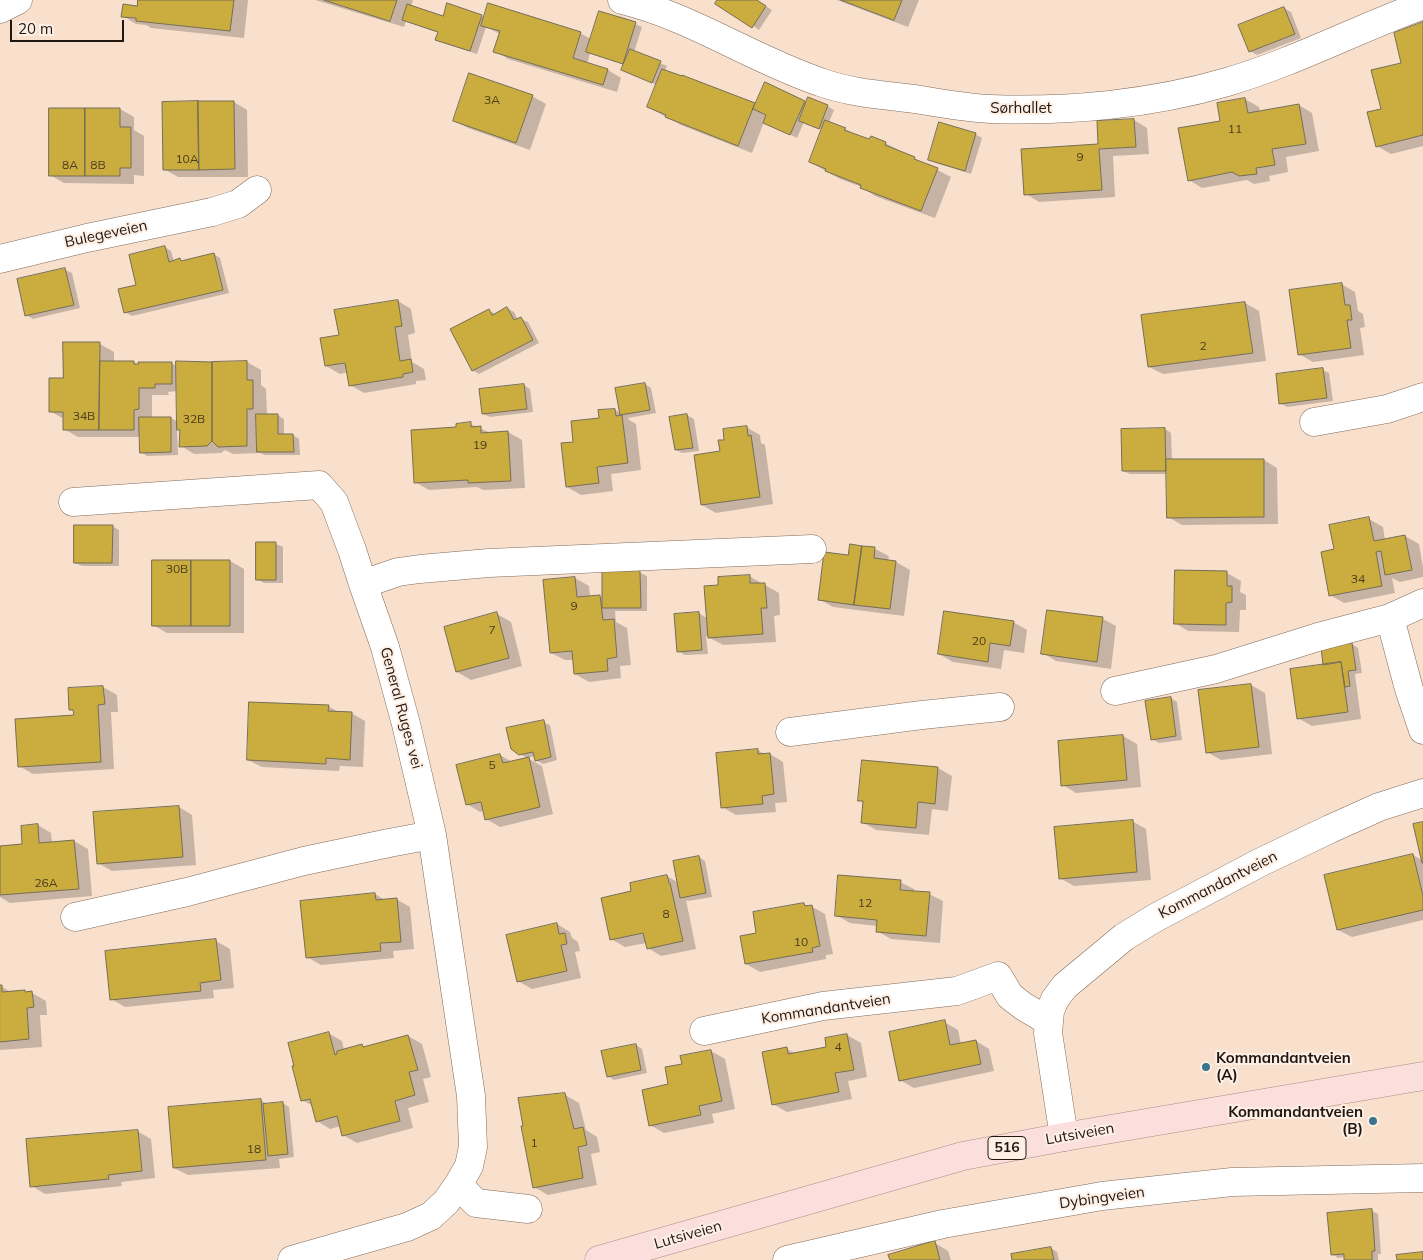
<!DOCTYPE html>
<meta charset="utf-8">
<style>
body{margin:0}
#map{position:relative;width:1423px;height:1260px;overflow:hidden;background:#f8e0cd;font-family:Mulish,sans-serif}
canvas{display:block}
.scale{position:absolute;left:10px;top:20px;width:114px;height:22px;box-sizing:border-box;border:2px solid #201711;border-top:0;padding-left:6px;font-size:15px;line-height:18px;white-space:nowrap;color:#201711;-webkit-text-stroke:4px #feefe4;paint-order:stroke}
</style>
<div id="map">
<canvas width="1423" height="1260"></canvas>
<div class="scale">20 m</div>
</div>
<script>
const ctx = document.querySelector('canvas').getContext('2d');
ctx.lineJoin = 'round';
function fillPath(path, color) {
  ctx.fillStyle = color;
  ctx.fill(path, 'evenodd');
}
function strokePath(path, color, width, dash) {
  ctx.strokeStyle = color;
  ctx.lineWidth = width;
  ctx.lineCap = dash ? 'butt' : 'round';
  ctx.setLineDash(dash || []);
  ctx.stroke(path);
}
function label(font, color, halo, rows, align = 'center') {
  ctx.font = font + ' Mulish,sans-serif';
  ctx.lineWidth = 4;
  ctx.setLineDash([]);
  ctx.textBaseline = 'middle';
  ctx.strokeStyle = halo;
  ctx.fillStyle = color;
  for (const [text, x, y, turn = 0] of rows) {
    ctx.save();
    ctx.translate(x, y);
    ctx.rotate((+turn || 0) * Math.PI / 180);
    ctx.textAlign = isNaN(turn) ? turn : align;
    if (halo) ctx.strokeText(text, 0, 0);
    ctx.fillText(text, 0, 0);
    ctx.restore();
  }
}
fillPath(new Path2D(`
 M139 0H248L244 38 151 28 146 25 136 24 123 16 138 8Z
 M315 0H413L411 6 444 18 482 16 485 18 580 33 591 39 635 24 642 27 634 52 667 66 665 71 756 105 765 84 807 103 827 106 834 110 829 122 845 129 860 137 885 143 951 177 935 218 875 196 862 187 840 179 810 162 822 130 804 122 797 138 764 122 752 153 681 125 648 107 657 85 629 73 625 65 590 53 587 64 608 70 621 78 617 92 508 59 495 51 500 34 486 27 477 54 443 43 437 39 439 33 406 21 404 27Z
 M719 0H756L772 10 759 30Z
 M837 0H919L908 27Z
 M1284 8 1291 12 1301 38 1257 55 1250 51Z
 M1423 23V146L1391 154 1377 146 1382 110Z
 M532 96 546 104 530 150 468 128 455 121Z
 M1245 99 1259 107 1260 112 1299 105 1312 113 1319 151 1286 157 1288 172 1269 176 1270 181 1254 184 1247 180 1202 188 1189 180 1221 122Z
 M234 102 247 110 248 177H178L164 169Z
 M51 109H120L134 117V130L144 136V176L134 175V184L64 183 50 175Z
 M1134 120 1147 128 1149 154 1113 156 1115 197 1039 202 1026 194Z
 M975 134 982 138 971 174 936 163 930 159Z
 M165 247 171 251 174 262 180 260 183 262 214 254 220 258 229 293 132 316 125 312 138 286Z
 M65 270 72 273 80 308 33 319 26 315Z
 M1341 284 1355 292 1358 311 1363 314 1365 327 1360 328 1364 355 1313 362 1299 354Z
 M398 301 411 309 415 333 408 335 412 362 424 369 426 380 416 381V384L364 393 350 385 348 372 340 374 326 366 340 336Z
 M1245 303 1259 311 1266 361 1163 374 1149 367Z
 M507 308 514 312 518 320 521 319 528 322 539 343 479 374 472 370 489 311 496 314Z
 M100 344 114 352V363H134L138 365 171 363 178 367V363L247 362 261 370V385L266 389 267 415H277L284 419V435H293L299 439 300 455H265L260 453 233 454 225 450 221 453 194 454 181 446V431L177 428 178 455 147 456 141 452V437H78L64 429V419L50 411 64 379ZM178 391V422L171 418H152V395H169L168 392Z
 M1322 370 1329 373 1333 401 1287 407 1280 403Z
 M645 384 651 388 656 413 628 418 629 420 636 424 641 470 611 474 613 491 581 495 567 487 574 443 601 419 615 410 621 413Z
 M524 385 530 389 533 412 490 417 483 414Z
 M687 415 694 419 699 451 682 453 676 450Z
 M470 424 491 433 508 432 522 440 525 488 483 490 477 487 429 490 415 482 457 428Z
 M746 427 760 435 761 443 765 445 773 504 716 513 702 505 726 441Z
 M1165 429 1171 433 1172 461 1264 460 1277 468 1278 524 1182 525 1168 517V474H1130L1123 471Z
 M1369 519 1383 527 1385 540 1405 536 1419 544 1423 567V577L1400 582 1392 578 1395 593 1344 603 1330 595 1335 550Z
 M112 526 119 530V566H82L75 563Z
 M257 543 276 544 283 547V583H264L257 579Z
 M851 545 875 549 889 556 888 561 896 562 910 570 904 616 833 607 819 599 849 556Z
 M153 561H230L244 569V633H167L153 625Z
 M640 573 647 576V611H615L616 622 627 628 631 665 620 666 621 678 589 682 575 674 574 660H565L551 653 544 581 575 578 589 586 590 597H600L603 598Z
 M1227 573 1241 581 1240 592 1246 595V610H1240L1239 632 1188 631 1175 623Z
 M749 576 779 593 780 615 774 616 776 642 723 645 706 636 708 654 685 655 678 651 699 613 708 619Z
 M1049 611 1103 619 1116 626 1111 669 1056 661 1043 653Z
 M497 614 511 622 522 666 471 680 457 672 446 627Z
 M1013 622 1027 630 1024 653 1004 650 1001 669 953 662 939 654Z
 M1352 644 1358 648 1362 673 1355 674 1361 719 1312 726 1298 718Z
 M1251 685 1265 693 1272 754 1221 760 1207 752Z
 M103 687 117 695 118 712H111L114 769 33 774 19 766 75 716V711L70 709Z
 M1171 698 1177 702 1182 740 1159 743 1152 739Z
 M328 706 340 713H351L365 721 363 767 340 766 339 771 262 767 248 760Z
 M543 722 550 725 557 760 543 764 536 760 535 756 527 758 512 749Z
 M1123 736 1137 744 1141 787 1076 793 1063 785Z
 M758 750 765 755 770 754 783 762 787 802 775 803 776 812 736 815 722 807Z
 M500 755 512 762 529 759 542 766 553 814 500 827 486 819 484 811 480 812 467 804Z
 M938 768 952 776 948 811 932 809 929 835 876 830 862 822 864 802 859 800Z
 M179 807 192 815 196 865 112 871 98 863Z
 M1132 821 1146 829 1151 880 1074 886 1060 878Z
 M38 825 51 833 52 843 74 841 88 849 92 896 10 903 0 897V847L24 845Z
 M1413 855 1423 861V920L1352 937 1338 930Z
 M699 857 705 861 712 897 688 901 686 900 696 949 661 956 648 948 646 943 625 947 611 939 633 892 667 876 679 883Z
 M900 882 914 889V892L929 894 943 901 940 943 891 939 877 931V926L850 923 836 915Z
 M375 894 385 900 396 899 410 907 414 949 393 951 394 958 321 965 307 957Z
 M804 904 808 906H811L825 914 833 954 826 955V959L760 972 746 964 758 934Z
 M557 924 570 932 572 938 578 942 580 951 575 952 581 978 532 989 518 981Z
 M216 941 230 949 234 988 213 990 214 998 125 1007 111 999 106 952Z
 M1 986 12 993H32L46 1001 47 1015H40L42 1047 0 1050Z
 M944 1022 958 1030 961 1044 976 1041 989 1049 994 1071 914 1088 900 1080Z
 M328 1033 342 1041 344 1050 361 1045 366 1048 408 1036 422 1044 431 1077 423 1079 429 1102 408 1108 413 1128 357 1143 343 1135 341 1126 330 1129 317 1121 313 1106 302 1100Z
 M847 1035 861 1043 867 1077 848 1081 852 1099 787 1112 773 1104 787 1049 796 1054 828 1048Z
 M636 1045 642 1049 647 1073 614 1080 608 1076Z
 M711 1051 725 1059 735 1109 712 1114 714 1123 664 1133 650 1125 670 1085 684 1065Z
 M565 1095 579 1103 586 1130 597 1137 600 1152 591 1154 597 1185 548 1195 534 1187Z
 M261 1100 268 1105 283 1103 289 1107 294 1157 279 1159 280 1168 188 1175 174 1168Z
 M137 1131 151 1139 155 1178 121 1182 122 1186 45 1194 32 1186Z
 M1372 1211 1378 1214 1381 1254H1378V1260H1345V1257L1338 1258 1332 1254Z
 M935 1243 948 1251 951 1260H891Z
 M1051 1248 1057 1252 1059 1260H1014Z`), '#0003');
const building = new Path2D(`
 M138 0H234L230 31 136 21V18L121 17 123 4 137 6Z
 M324 0H397L390 21Z
 M717 0H757L766 6 752 28 715 4Z
 M841 0H902L894 20Z
 M447 3 482 15 470 51 435 40 438 32 402 20 407 4 443 16Z
 M488 3 581 32 573 58 608 69 603 85 493 52 500 31 481 26Z
 M1284 7 1295 34 1249 52 1238 25Z
 M599 11 636 22 623 64 586 52Z
 M1423 22V135L1376 147 1367 112 1381 109 1371 70 1401 63 1394 33Z
 M630 49 661 61 652 83 621 70Z
 M662 69 682 76V75L755 103 738 146 665 117 666 115 647 107Z
 M469 73 533 95 516 143 453 121Z
 M765 82 805 101 790 135 763 123 766 115 753 109Z
 M808 97 828 105 819 129 799 121Z
 M1245 98 1248 113 1299 104 1306 144 1272 149 1275 165 1256 168 1257 174 1239 176 1232 172 1188 181 1178 128 1220 121 1217 103Z
 M198 101 199 170H163L162 102Z
 M198 101H234L235 169 199 170Z
 M49 108H85V176H49Z
 M85 108H120V127H131V168H120V176H85Z
 M1134 119 1136 147 1099 149 1102 190 1024 195 1021 149 1098 144 1097 121Z
 M825 120 846 128 844 130 869 139 871 136 886 142 885 145 915 157 914 159 938 168 921 211 860 188 861 185 825 171 826 169 809 162Z
 M939 122 976 133 965 171 928 160Z
 M165 246 169 262 180 258 181 261 214 253 223 290 124 313 118 289 136 285 129 255Z
 M65 268 74 305 25 316 17 279Z
 M1342 283 1345 305H1350L1352 320H1347L1351 348 1298 355 1289 290Z
 M398 300 402 326 395 327 400 361 411 359 413 372 403 374V377L349 386 345 363 325 366 320 338 339 335 334 310Z
 M1245 302 1253 353 1148 367 1141 315Z
 M507 307 514 320 521 317 533 340 472 371 450 329 489 309 492 315Z
 M63 342H100L99 430H63V412H49V378H63Z
 M100 361H134V364H139L138 362H172V384H155V388H139V409L134 410V430H99Z
 M176 361 212 362V441L207 446 179 447 180 430H177Z
 M247 361V380H253V409H247V446L218 447 212 441V362Z
 M1323 368 1327 398 1279 404 1276 374Z
 M645 383 650 410 620 415 615 388Z
 M524 384 527 409 482 414 479 389Z
 M615 409 616 416 622 415 628 463 597 467 599 483 566 487 561 443 573 442 571 421 599 418 598 410Z
 M256 414H278V434H293L294 452H257Z
 M687 414 693 448 675 450 669 417Z
 M139 417H171V452L140 453Z
 M471 422V427L481 426V433L508 431 511 481 468 483V480L414 483 411 430 456 427V424Z
 M747 426 748 436 751 435 760 497 701 505 694 455 720 451 718 440H724L723 429Z
 M1165 428 1166 471H1122L1121 429Z
 M1166 459H1264V517L1167 518Z
 M1369 517 1374 541 1405 535 1412 570 1385 575 1381 551 1376 552 1382 586 1329 596 1321 552 1334 549 1329 525Z
 M74 525H113L112 563H74Z
 M256 542H276V580H256Z
 M850 544 862 546 854 605 818 600 824 552 848 555Z
 M862 546 875 547 874 558 896 561 890 609 854 605Z
 M152 560H191V626H152Z
 M191 560H230V626H191Z
 M1175 570 1227 571V586H1232V602L1226 603V625L1174 624Z
 M640 571 641 608H602V572Z
 M750 575V583H765L767 608H761L763 634 708 638 704 586 718 585V577Z
 M575 577 577 597 600 595 603 620 614 619 617 657 607 659 608 671 574 674 572 651 550 653 543 580Z
 M1047 610 1103 617 1097 662 1041 654Z
 M944 611 1014 621 1010 646 990 643 988 662 938 654Z
 M497 612 509 658 456 672 444 627Z
 M699 612 702 650 677 652 674 614Z
 M1352 643 1356 670 1348 671 1350 686 1345 687 1341 662 1323 665 1321 647Z
 M1341 662 1348 712 1297 719 1290 669Z
 M1251 684 1259 747 1206 753 1198 690Z
 M103 686 105 704 98 705 101 762 18 767 15 719 74 715 73 710H69L68 688Z
 M1171 697 1176 736 1151 740 1145 701Z
 M249 702 329 705 328 711 352 712 350 760 326 758V764L247 760Z
 M544 720 551 757 535 761 533 752 519 755 511 749 506 728Z
 M1123 735 1127 780 1061 786 1058 741Z
 M758 749V754L770 753 774 794 762 796 763 804 721 808 716 753Z
 M500 754 503 763 529 757 540 807 485 820 481 802 466 805 456 765Z
 M862 760 938 767 935 804 918 802 916 828 861 823 863 801H858Z
 M179 806 183 857 97 864 93 812Z
 M1133 820 1137 872 1059 879 1054 827Z
 M1423 822V863H1422L1413 824Z
 M38 824 39 843 74 840 79 889 0 895V846L22 844 21 826Z
 M1413 854 1423 896V910L1337 930 1324 875Z
 M699 856 706 893 680 898 673 861Z
 M667 875 669 883H670L683 941 647 949 643 933 610 940 601 898 631 891 630 883Z
 M838 875 901 880 900 890 930 892 926 936 876 932 877 920 835 916Z
 M375 893 376 900 397 898 401 942 380 943 381 951 306 958 300 901Z
 M804 903 805 906 812 905 820 946 812 948 813 952 745 964 740 936 756 933 753 912Z
 M557 923 559 934 565 933 567 944 561 945 567 971 517 982 506 935Z
 M216 939 221 980 200 983 201 991 110 1000 105 951Z
 M0 985H2V992L25 990V992L32 991 34 1007 27 1008 29 1039 0 1042Z
 M945 1020 950 1045 976 1040 981 1064 899 1081 889 1032Z
 M329 1032 335 1055 337 1054V1051L362 1044 363 1047 408 1035 418 1070 409 1072 415 1095 395 1101 400 1121 342 1136 337 1116 316 1122 310 1099 301 1101 292 1066H294L288 1043Z
 M847 1034 854 1070 835 1073 839 1092 772 1105 762 1052 787 1047 788 1054 826 1047 825 1038Z
 M636 1044 641 1070 607 1077 601 1051Z
 M711 1050 722 1101 699 1106 701 1115 649 1126 642 1090 668 1084 665 1067 682 1064 680 1056Z
 M565 1093 574 1129 583 1127 587 1145 578 1147 583 1178 533 1188 521 1126H523L518 1098Z
 M261 1099 266 1160 173 1168 168 1107Z
 M283 1102 288 1154 268 1156 263 1104Z
 M138 1130 142 1171 108 1175 109 1179 30 1187 26 1139Z
 M1372 1209 1375 1251H1372V1260H1344V1254L1331 1255 1327 1213Z
 M935 1241 940 1260H890L888 1255Z
 M1051 1247 1054 1260H1012L1011 1254Z
 M1423 1252V1260H1397L1396 1255Z`);
fillPath(building, '#caac3f');
strokePath(building, '#756e56', 1);
const minor = new Path2D(`
 M622 0C692 17 752 59 820 82 850 93 883 95 915 99 939 103 965 108 990 109 1068 112 1152 104 1227 82 1295 62 1357 29 1423 5
 M0 9 18 0
 M0 259 87 238 212 212 238 204 257 190
 M1314 422 1387 409 1423 397
 M73 502 319 485 334 502 352 550 363 584 385 647 406 724 432 835 471 1096 473 1147 469 1166 458 1185 446 1202 431 1216 407 1227 292 1260
 M363 584 398 572 420 569 489 563 812 549
 M1390 618 1409 689 1423 730
 M1115 691 1216 669 1318 637 1390 618 1423 603
 M790 732 922 715 1000 707
 M75 917 187 892 304 861 389 843 432 835
 M704 1031 823 1006 957 991 998 976 1010 996 1023 1006 1048 1021
 M1064 1137 1048 1033 1050 1011 1055 999 1065 986 1124 937 1155 918 1259 863 1330 829 1379 807 1423 793
 M458 1185 476 1203 528 1209
 M787 1260 943 1224 1102 1196 1232 1182 1423 1178`);
const major = new Path2D(`
 M599 1260 963 1156 1064 1137 1423 1076`);
strokePath(minor, '#806b5a', 29);
strokePath(major, '#ac8b86', 29);
strokePath(minor, '#fff', 28);
strokePath(major, '#fbdfdc', 28);
for (const [x, y, r, color] of [
 [1206,1067,5,"#3b748e"],
 [1373,1121,5,"#3b748e"]
]) {
  const dot = new Path2D();
  dot.arc(x, y, r, 0, 2 * Math.PI);
  ctx.fillStyle = color;
  ctx.fill(dot);
  strokePath(dot, '#feefe4', 2);
}
label('12px', '#4a3c1c', null, [
 ["3A",492,100],
 ["11",1235,129],
 ["9",1080,157],
 ["10A",187,159],
 ["8A",70,165],
 ["8B",98,165],
 ["2",1203,346],
 ["34B",84,416],
 ["32B",194,419],
 ["19",480,445],
 ["30B",177,569],
 ["34",1358,579],
 ["9",574,606],
 ["7",492,630],
 ["20",979,641],
 ["5",492,765],
 ["26A",46,883],
 ["12",865,903],
 ["8",666,914],
 ["10",801,942],
 ["4",838,1047],
 ["1",534,1143],
 ["18",254,1149]
]);
for (const [x, y, w] of [
 [1007,1148,38]
]) {
  const box = new Path2D();
  box.roundRect(x - w / 2, y - 11.5, w, 23, 4);
  ctx.fillStyle = '#feefe4';
  ctx.fill(box);
  strokePath(box, '#201711', 1);
}
label('bold 14px', '#201711', null, [
 ["516",1007,1148]
]);
label('15px', '#201711', '#feefe4', [
 ["Sørhallet",1021,108],
 ["Bulegeveien",106,234,-12],
 ["General Ruges vei",401,708,75],
 ["Kommandantveien",1218,885,-27],
 ["Kommandantveien",826,1009,-9],
 ["Lutsiveien",1080,1134,-10],
 ["Dybingveien",1102,1198,-8],
 ["Lutsiveien",688,1235,-16]
]);
label('bold 15px', '#201711', '#feefe4', [
 ["Kommandantveien",1216,1058],
 ["(A)",1216,1075],
 ["Kommandantveien",1363,1112,"right"],
 ["(B)",1363,1129,"right"]
], 'left');
</script>
